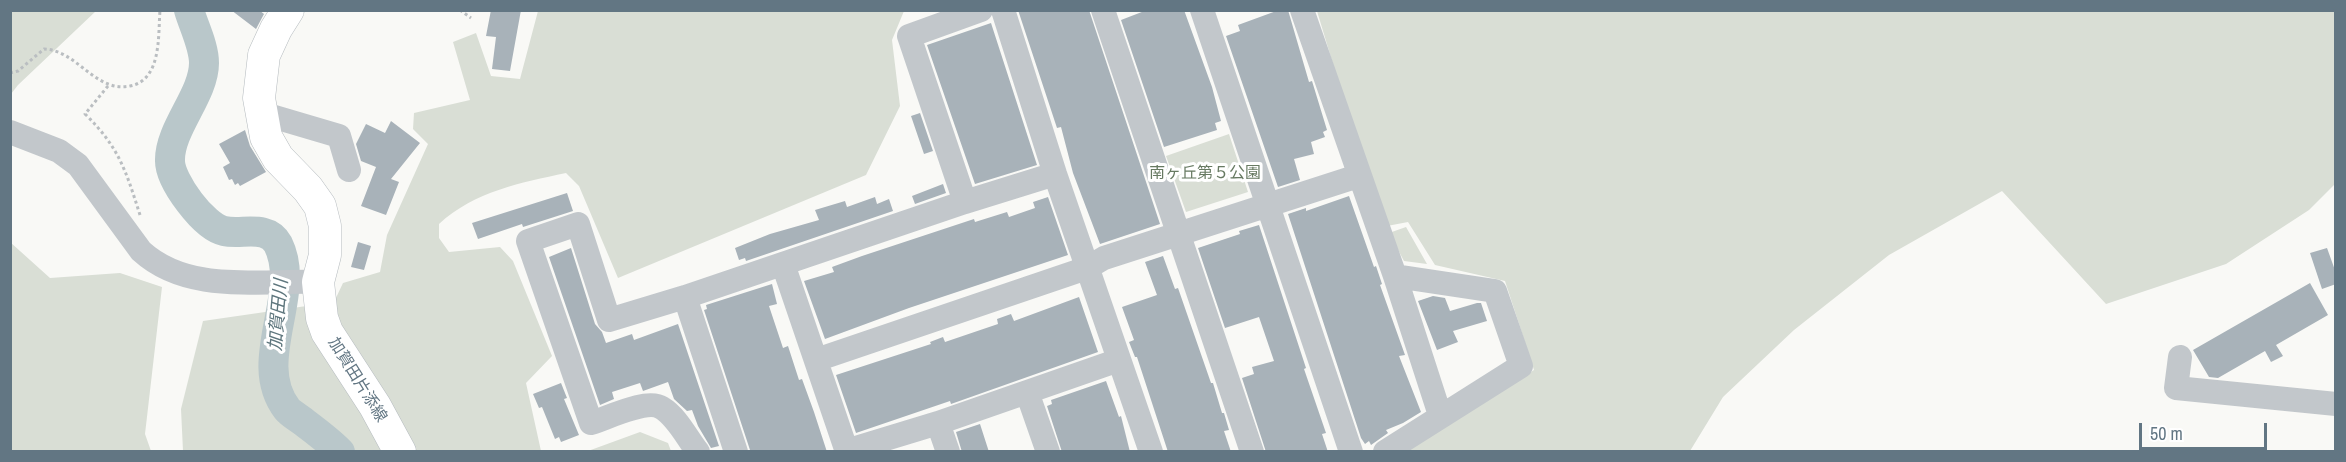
<!DOCTYPE html>
<meta charset="utf-8">
<style>
body{margin:0}
#map{position:relative;width:2346px;height:462px;overflow:hidden;background:#f9f9f6;font-family:"Archivo Narrow",sans-serif}
canvas{display:block}
.frame{position:absolute;inset:0;border:12px solid #627683;pointer-events:none}
.scale{position:absolute;left:2139px;top:423px;width:128px;height:27px;box-sizing:border-box;border:3px solid #627683;border-top:0;padding-left:8px;font-size:18px;line-height:21px;white-space:nowrap;color:#627683;-webkit-text-stroke:4px #fff;paint-order:stroke}
</style>
<div id="map">
<canvas width="2346" height="462"></canvas>
<div class="frame"></div>
<div class="scale">50 m</div>
</div>
<script>
const ctx = document.querySelector('canvas').getContext('2d');
ctx.lineJoin = 'round';
function fillPath(path, color) {
  ctx.fillStyle = color;
  ctx.fill(path, 'evenodd');
}
function strokePath(path, color, width, dash) {
  ctx.strokeStyle = color;
  ctx.lineWidth = width;
  ctx.lineCap = dash ? 'butt' : 'round';
  ctx.setLineDash(dash || []);
  ctx.stroke(path);
}
function label(font, color, halo, rows, align = 'center') {
  ctx.font = font + ' "Archivo Narrow","Noto Sans JP",sans-serif';
  ctx.lineWidth = 6;
  ctx.setLineDash([]);
  ctx.textBaseline = 'middle';
  ctx.strokeStyle = halo;
  ctx.fillStyle = color;
  for (const [text, x, y, turn = 0] of rows) {
    ctx.save();
    ctx.translate(x, y);
    ctx.rotate((+turn || 0) * Math.PI / 180);
    ctx.textAlign = isNaN(turn) ? turn : align;
    if (halo) ctx.strokeText(text, 0, 0);
    ctx.fillText(text, 0, 0);
    ctx.restore();
  }
}
fillPath(new Path2D(`
 M11 10H96V11L18 85 11 94Z
 M538 11H904L892 40 900 106 866 175 618 278 579 186 566 173C520 183 475 191 439 224V238L449 252 500 247 513 261 552 356 526 383 541 451H183L181 409 203 321 334 302 343 283 380 272 387 235 428 144 413 129 414 113 470 100 453 42 476 33 491 76 520 79Z
 M1317 11H2335V184L2309 210 2226 264 2106 304 2002 191 1889 255 1794 330 1723 397 1690 451H1402L1534 370 1505 281 1435 265 1408 222 1387 226 1342 94Z
 M1229 134 1248 192 1186 212 1166 156Z
 M1406 227 1427 264 1404 261 1389 233Z
 M10 242 50 278 120 273 162 287 145 434 151 451H11Z
 M640 432 668 443 671 451H588Z`), '#d9ded5');
strokePath(new Path2D(`
 M189 10C194 27 204 46 204 63 204 95 169 129 170 161 170 181 204 227 224 231 242 235 267 224 278 244 303 294 250 361 287 409 291 414 299 418 305 423 317 432 329 441 340 452`), '#b9c7ca', 30);
fillPath(new Path2D(`
 M231 10H259L264 14 256 29Z
 M491 10H521L510 71 492 69 496 37 486 36Z
 M1018 10H1089L1160 224 1100 244 1073 173 1061 127 1057 128Z
 M1147 10H1184L1212 87 1221 121 1215 123 1217 130 1164 147 1121 20Z
 M1279 10H1288L1309 82 1312 81 1327 130 1323 132 1325 137 1311 142 1314 154 1294 159 1300 180 1278 187 1226 36 1240 31 1238 25Z
 M991 23 1037 165 975 184 927 45Z
 M920 113 933 151 924 154 911 116Z
 M391 121 420 143 391 179 399 182 386 215 361 206 376 167 361 161 356 144 366 124 385 133Z
 M245 130 250 146 266 172 240 186 238 183 235 185 232 179 229 180 223 167 230 163 219 144Z
 M943 184 946 193 915 204 912 196Z
 M567 193 573 211 523 227 522 224 478 239 472 223Z
 M1349 196 1374 267 1376 266 1382 284 1380 285 1405 355 1399 356 1421 412 1403 423 1386 430 1388 433 1371 445 1369 441 1365 444 1361 438 1288 214 1306 208V211Z
 M875 197 877 204 889 199 893 211 746 261 745 258 739 260 735 248 770 234 819 220 815 210 845 201 847 207Z
 M1048 197 1068 255 909 308 825 339 804 281 834 272 832 267 862 256 974 219 975 222 1007 212 1009 217 1035 208 1033 202Z
 M1259 225 1306 368 1304 369 1326 433 1322 434 1328 452H1266L1242 378 1254 374 1252 367 1274 361 1259 317 1225 328 1198 248 1240 234 1239 231Z
 M358 242 371 246 364 270 351 267Z
 M571 248 595 324 602 332 606 343 632 334 634 340 678 324 719 446 711 448 698 426 692 410 687 411 674 399 668 382 643 391 640 383 612 392 614 399 600 405 549 257Z
 M2327 248 2336 273V284L2322 289 2310 253Z
 M1163 256 1175 289 1178 288 1211 383H1213L1222 413H1224L1229 430 1224 431 1231 452H1168L1137 357H1135L1129 342 1134 340 1122 307 1157 295 1145 262Z
 M2310 283 2328 315 2276 345 2283 356 2271 362 2265 351 2218 378 2209 377 2193 350Z
 M772 284 777 304 769 306 783 348 788 346 799 380 802 379 814 412 827 452H750V450L704 310 707 309 706 305Z
 M1433 296 1445 298 1450 311 1477 303H1481L1487 321 1453 331 1458 342 1437 350 1418 301Z
 M1079 297 1098 352 951 404 950 401 856 433 836 375 931 344 930 342 943 337 945 342 998 324 997 319 1011 314 1014 321Z
 M1106 381 1119 417 1121 416 1130 452H1062L1047 406 1052 404 1051 400Z
 M561 383 567 398 564 399 579 435 561 442 559 437 555 439 542 407 539 408 533 394Z
 M980 424 989 452H962L956 432Z`), '#a8b2b9');
const major = new Path2D(`
 M288 10 276 29 264 55 259 98 266 137 278 158 308 189 320 206 325 226V255L318 282 322 318 327 332 375 406 400 452`);
strokePath(major, '#b5bbbf', 33);
strokePath(new Path2D(`
 M460 10 471 18
 M10 73 18 71 44 49C77 50 95 93 130 86 162 80 158 35 160 10
 M108 86 85 114C119 147 126 171 140 215`), '#babec1', 3, [3, 3]);
strokePath(new Path2D(`
 M1003 10 1055 174 1151 452
 M1103 10 1252 452
 M1202 10 1351 452
 M1302 10 1395 276 1440 415
 M261 113 339 136 349 170
 M10 132 59 151 78 165 141 251C188 294 259 280 318 282
 M965 202 1055 174
 M783 264 847 452
 M685 297 736 452
 M2180 357 2176 388 2336 404
 M816 360 1087 268 1104 258 1358 176
 M1027 392 1048 452
 M938 423 948 452
 M846 451 938 423 1119 360
 M698 452C687 438 677 417 662 408 647 398 608 418 591 423L528 241 578 224 609 320 685 297 965 202 909 36 981 10
 M1385 452 1521 366 1495 291 1395 276`), '#c2c7cb', 24);
strokePath(major, '#fff', 32);
label('16px', '#677a62', '#fff', [
 ["南ヶ丘第５公園",1205,174]
]);
label('16px', '#627683', '#fff', [
 ["加賀田片添線",357,380,58]
]);
label('italic 18px', '#5e767d', '#fff', [
 ["加賀田川",279,315,-85]
]);
</script>
